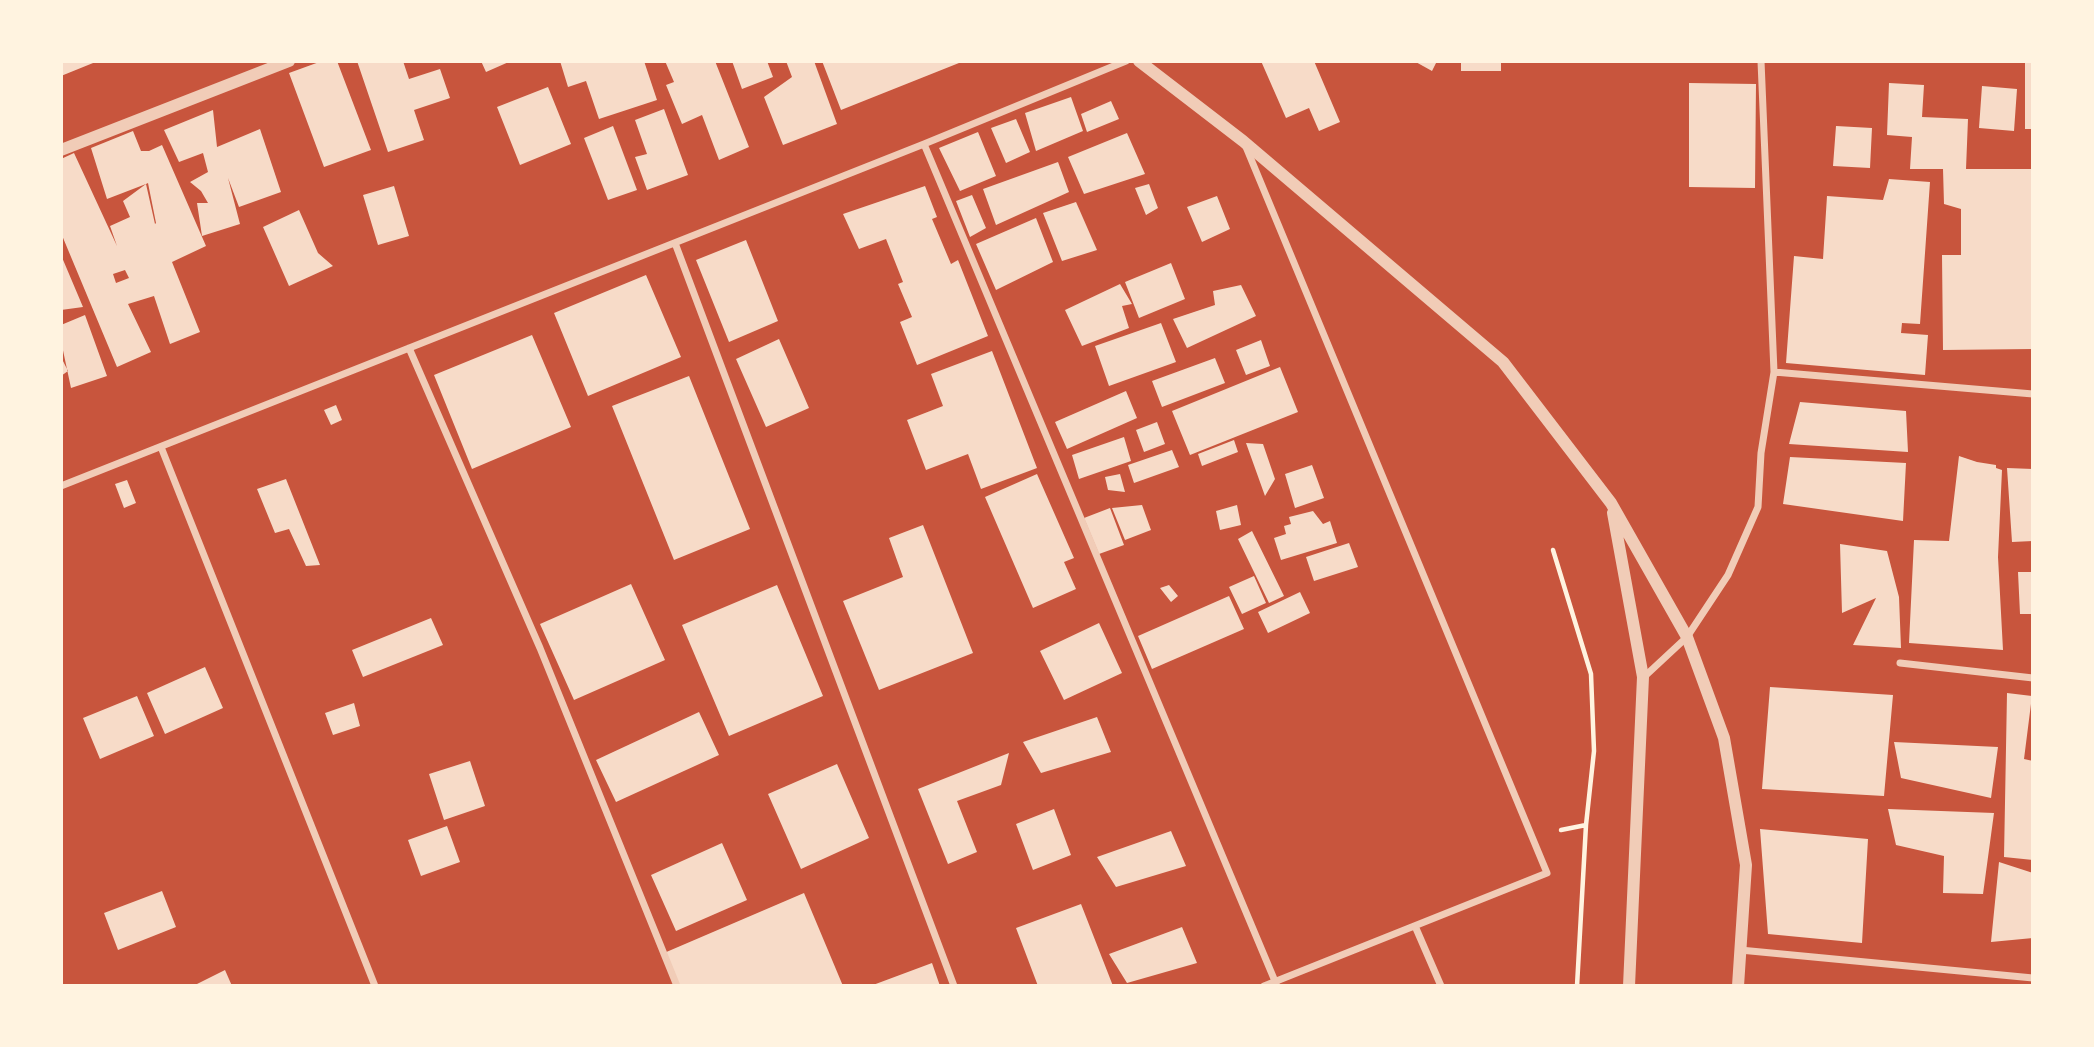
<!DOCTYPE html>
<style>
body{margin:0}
#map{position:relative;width:2094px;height:1047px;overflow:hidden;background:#c8553d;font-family:"Zilla Slab",serif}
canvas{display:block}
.frame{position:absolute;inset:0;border:63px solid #fff3e0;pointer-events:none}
</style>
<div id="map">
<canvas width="2094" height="1047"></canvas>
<div class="frame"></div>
</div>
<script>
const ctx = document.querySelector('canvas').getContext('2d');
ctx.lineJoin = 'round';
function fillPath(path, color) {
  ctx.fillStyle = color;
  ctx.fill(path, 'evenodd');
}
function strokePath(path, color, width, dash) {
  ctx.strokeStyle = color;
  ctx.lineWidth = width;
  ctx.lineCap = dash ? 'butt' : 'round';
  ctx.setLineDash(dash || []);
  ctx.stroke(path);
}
fillPath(new Path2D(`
 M61 61H98L61 76Z
 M322 61H337L371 150 324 167 289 73Z
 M357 61H403L409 79 440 69 450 98 414 110 424 140 388 152Z
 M481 61H511L486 72Z
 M560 61H644L657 100 599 119 586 81 568 87Z
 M665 61H715L749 147 719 160 702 115 682 124 666 85 674 82Z
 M732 61H767L773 77 742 89Z
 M786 61H814L837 124 783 145 764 97 792 77Z
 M822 61H964L841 110Z
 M1261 61H1314L1340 122 1319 131 1309 108 1286 118Z
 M1414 61H1437L1432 71Z
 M1461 61H1501V71H1461Z
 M2025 61H2033V129H2025Z
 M1689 83 1756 84 1755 188 1689 187Z
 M1889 83 1924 85 1922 117 1968 119 1966 169H2033V349L1943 350 1942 255H1961V209L1944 204 1943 169H1910L1912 137 1887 135Z
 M1982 86 2017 89 2014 131 1979 128Z
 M548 87 571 144 520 165 497 107Z
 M1071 97 1083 131 1036 151 1025 113Z
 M1111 101 1119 119 1087 132 1081 114Z
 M664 109 688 175 647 190 635 157 647 154 635 120Z
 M213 110 217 147 260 129 281 192 239 207 228 178 240 224 202 236 197 203H208L201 191 190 182 208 172 203 153 179 162 164 130Z
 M1016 119 1030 152 1006 163 991 128Z
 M613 126 637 190 608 200 584 138Z
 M1836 126 1872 128 1870 168 1833 166Z
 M133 131 141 151H149L162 145 206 246 172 262 200 332 170 344 154 296 128 304 151 352 117 367 61 233V159L74 153 117 246 110 226 130 217 123 201 146 184 107 199 91 148ZM148 183 156 223 155 224 146 184ZM125 270 129 278 116 283 113 274Z
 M978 132 996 176 960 191 939 148Z
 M1127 133 1145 174 1084 194 1068 157Z
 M1058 162 1069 192 996 225 983 189Z
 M1889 179 1930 182 1920 324 1902 323 1901 333 1928 335 1925 375 1786 363 1794 256 1823 259 1827 196 1883 200Z
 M1149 184 1158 208 1146 215 1135 188Z
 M394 186 409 236 378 245 363 195Z
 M925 186 937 217 932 219 951 264 958 260 988 336 917 365 900 322 912 317 898 284 903 282 886 239 859 249 843 214Z
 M972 195 986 228 970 237 956 201Z
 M1217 196 1230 229 1202 242 1187 207Z
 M1076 202 1097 250 1062 261 1043 213Z
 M299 210 318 253 333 266 289 286 263 227Z
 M1036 218 1053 262 996 290 976 244Z
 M746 240 778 321 729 342 696 260Z
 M61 255 83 307 61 310Z
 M1171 263 1185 299 1139 318 1125 282Z
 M646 275 681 357 588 396 554 313Z
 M1120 284 1132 304 1122 306 1129 328 1082 346 1065 310Z
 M1241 285 1256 316 1187 348 1173 319 1215 305 1213 291Z
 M85 315 107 376 71 388 61 341V325Z
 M1161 323 1176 362 1109 386 1095 346Z
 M532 335 571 427 472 469 434 375Z
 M779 339 809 408 766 427 736 359Z
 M1261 340 1270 366 1246 375 1236 350Z
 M992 351 1037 468 981 489 968 454 926 470 907 420 943 406 931 374Z
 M61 357 68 371 61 376Z
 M1215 358 1225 383 1162 407 1152 381Z
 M1280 367 1298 412 1190 455 1172 411Z
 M689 376 750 529 674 560 612 406Z
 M1126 391 1137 418 1067 449 1055 422Z
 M1800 402 1906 411 1908 452 1789 444Z
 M336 405 342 420 331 425 324 410Z
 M1157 422 1165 444 1144 452 1136 430Z
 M1124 437 1131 461 1079 479 1072 455Z
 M1234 440 1238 452 1202 466 1198 454Z
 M1246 443 1263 444 1275 479 1265 496Z
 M1172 450 1179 467 1134 483 1128 465Z
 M1959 456 1977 462 1996 465V468L2002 470 1998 557 2003 650 1909 643 1914 540 1949 541Z
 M1790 457 1906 463 1903 521 1783 504Z
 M1312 465 1324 498 1295 508 1285 474Z
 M2007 468 2033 469V541L2012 542Z
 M1037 474 1074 558 1064 562 1076 589 1033 608 985 497Z
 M1120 474 1125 492 1108 490 1105 477Z
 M286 479 320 565 306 566 289 529 275 533 257 489Z
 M127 480 136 503 124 508 115 484Z
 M1142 505 1151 530 1125 540 1112 508Z
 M1237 505 1241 525 1220 530 1216 511Z
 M1110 508 1124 545 1099 554 1084 518Z
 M1313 511 1323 524 1330 521 1337 543 1281 560 1274 538 1286 534 1284 526 1291 524 1289 517Z
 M923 525 973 653 879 690 843 601 903 577 889 538Z
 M1252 531 1284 596 1269 603 1238 539Z
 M1349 543 1358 567 1314 581 1306 557Z
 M1840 544 1887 551 1899 597 1901 648 1853 645 1876 598 1842 613Z
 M2018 572H2033V614H2020Z
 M1254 576 1266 603 1242 614 1229 587Z
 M631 584 665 660 574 700 540 624Z
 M777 585 823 696 729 736 682 625Z
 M1169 585 1178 596 1171 602 1160 588Z
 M1300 592 1310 613 1268 633 1258 612Z
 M1229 596 1244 629 1152 669 1138 636Z
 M431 618 443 645 363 677 352 650Z
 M1099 623 1122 673 1064 700 1040 651Z
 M205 667 223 708 165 734 147 693Z
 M1770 687 1893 695 1884 796 1762 789Z
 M2007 693 2032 696 2024 759 2033 761V860L2004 857Z
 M137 696 154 736 100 759 83 718Z
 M354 703 360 726 333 735 325 713Z
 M699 712 719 755 616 802 596 760Z
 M1097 717 1111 752 1041 773 1023 742Z
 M1894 742 1998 747 1991 798 1901 778Z
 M1009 753 1001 785 957 801 977 852 948 864 918 789Z
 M470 761 485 806 444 820 429 774Z
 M837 764 869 838 801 869 768 794Z
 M1054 809 1071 855 1033 870 1016 824Z
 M1888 809 1994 813 1983 894 1943 893 1944 856 1896 845Z
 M447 826 460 862 421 876 408 840Z
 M1760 829 1868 839 1862 943 1768 934Z
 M1171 831 1186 866 1116 887 1097 857Z
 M722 843 747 900 676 931 651 875Z
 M1999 862 2033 873V938L1991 942Z
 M162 891 176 927 118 950 104 913Z
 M804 893 843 986H677L664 953Z
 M1081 904 1113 986H1038L1016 928Z
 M1182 927 1197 963 1127 983 1109 954Z
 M932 963 940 986H873V985Z
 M225 970 232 986H193Z`), '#f7dbc8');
strokePath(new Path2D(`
 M1553 550 1591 674 1594 751 1586 825 1561 830
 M1577 986 1586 825`), '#fff3e0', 4.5);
strokePath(new Path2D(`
 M924 144 1277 986
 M1246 147 1547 873 1264 986
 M675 243 954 986
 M409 348 540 648 677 986
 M1774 372 2033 394
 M161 447 375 986
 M61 486 924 144 1126 61
 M1900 663 2033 678
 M1644 677 1687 637 1728 575 1758 507 1761 453 1774 372 1761 61
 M1415 926 1441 986
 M1740 950 2033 978`), '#f1ccb7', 7);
strokePath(new Path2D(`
 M1139 61 1243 141 1503 362 1611 503 1687 637 1724 738 1746 865 1738 986
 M61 150 289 61
 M1613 513 1643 677 1629 986`), '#f1ccb7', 12);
</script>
